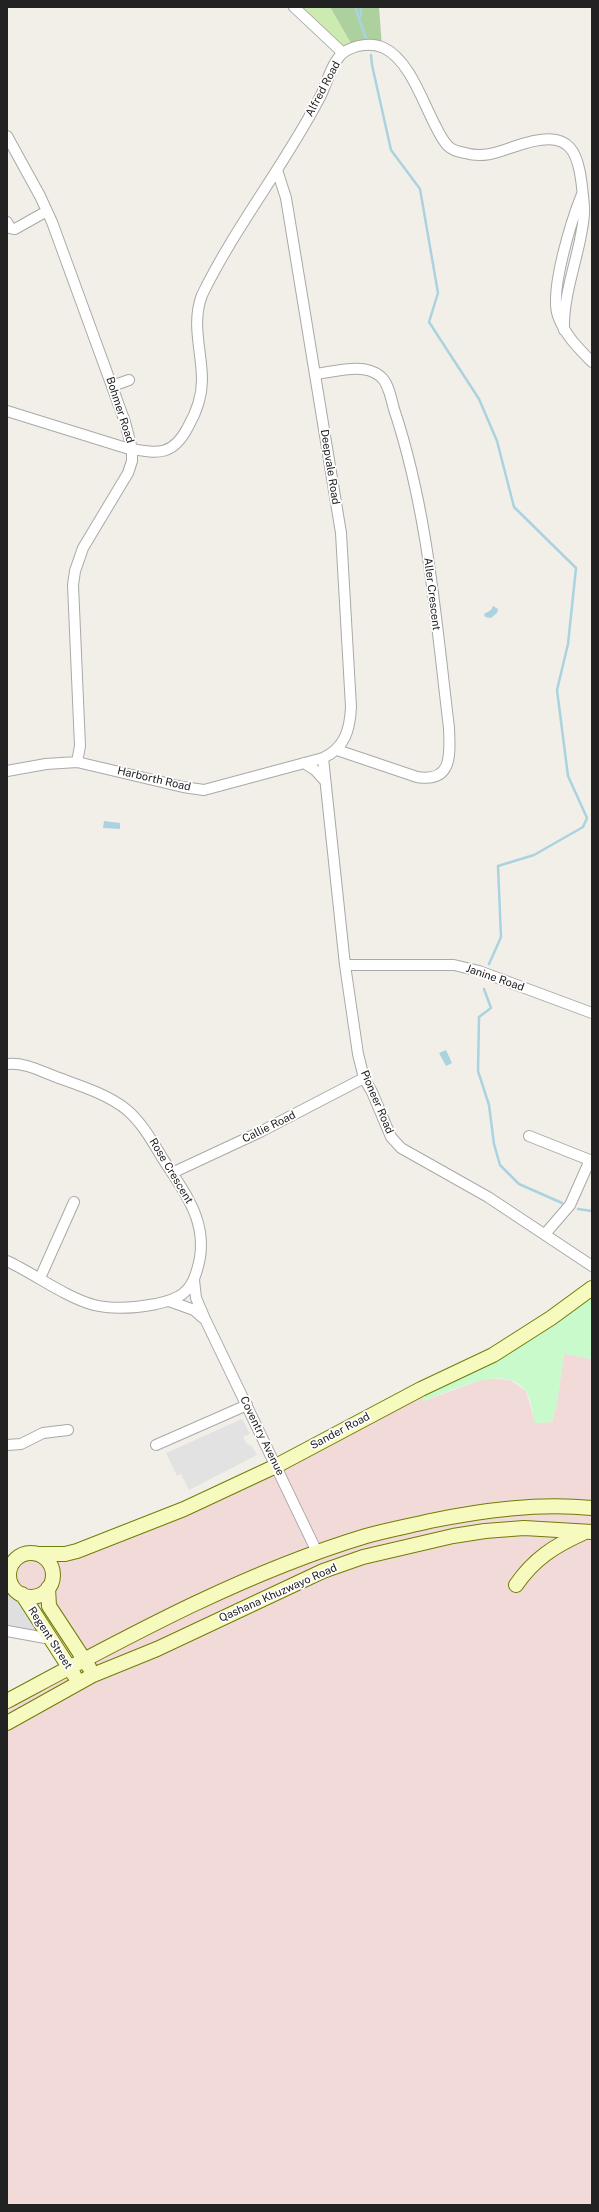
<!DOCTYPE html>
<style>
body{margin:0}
#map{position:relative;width:599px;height:2212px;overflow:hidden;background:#f2efe9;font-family:"Public Sans",sans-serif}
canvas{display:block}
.frame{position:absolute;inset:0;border:8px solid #222;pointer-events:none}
</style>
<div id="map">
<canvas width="599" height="2212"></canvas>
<div class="frame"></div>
</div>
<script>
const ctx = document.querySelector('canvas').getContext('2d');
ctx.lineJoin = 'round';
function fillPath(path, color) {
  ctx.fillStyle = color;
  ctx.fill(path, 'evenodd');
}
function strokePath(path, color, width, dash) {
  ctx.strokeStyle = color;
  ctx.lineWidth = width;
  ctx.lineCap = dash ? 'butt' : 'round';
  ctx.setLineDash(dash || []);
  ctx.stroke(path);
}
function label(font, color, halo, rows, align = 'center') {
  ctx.font = font + ' "Public Sans",sans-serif';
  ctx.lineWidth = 3.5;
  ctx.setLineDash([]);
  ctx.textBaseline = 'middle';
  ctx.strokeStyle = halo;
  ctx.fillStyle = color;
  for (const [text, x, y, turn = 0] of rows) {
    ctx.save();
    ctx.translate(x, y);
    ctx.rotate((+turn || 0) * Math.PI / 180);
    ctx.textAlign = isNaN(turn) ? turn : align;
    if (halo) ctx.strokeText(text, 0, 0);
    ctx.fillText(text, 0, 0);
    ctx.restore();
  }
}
fillPath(new Path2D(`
 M7 1571 22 1593 51 1640 7 1632Z`), '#e0dfdf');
fillPath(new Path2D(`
 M564 1353 592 1359V2205H7V1701L69 1668 7 1571V1560L12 1562 78 1550 184 1508 421 1388 424 1401 486 1378 510 1380 526 1391 535 1423 552 1422 557 1403Z`), '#f2dad9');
fillPath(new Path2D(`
 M294 7H330L353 47 343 53Z`), '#cdebb0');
fillPath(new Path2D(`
 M330 7H379L382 47H353Z`), '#add19e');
fillPath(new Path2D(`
 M592 1288V1359L564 1354 557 1403 552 1422 535 1423C532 1413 532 1399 525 1390 505 1362 449 1392 424 1401L421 1388 468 1367Z`), '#c8facc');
fillPath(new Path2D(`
 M242 1419 250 1434 243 1437 247 1444 252 1446 257 1455 189 1490 181 1474 177 1476 166 1453Z`), '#e2e2e2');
fillPath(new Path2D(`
 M493 606 498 609 497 613 491 618 485 617 484 614 491 610Z
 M104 821 120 823V829L103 828Z
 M446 1050 452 1063 446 1066 439 1053Z`), '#aad3df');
strokePath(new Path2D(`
 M355 7 366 38
 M361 16V7
 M371 55 372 65 391 150 420 189 438 293 429 322 479 399 497 441 514 507 576 568 568 644 557 690 568 776 587 818 583 827 534 855 498 866 501 937 489 964
 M484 989 491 1008 479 1017 478 1071 489 1105 494 1144 500 1165 519 1184 562 1203
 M578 1209 592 1211`), '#aad3df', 2.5);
const street = new Path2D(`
 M294 7 343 53
 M7 136 40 196 52 222 125 422 132 449V461L128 473 83 548 75 571 73 585 80 746 77 762
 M582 194C572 219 549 291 558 316 565 335 578 348 592 362
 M7 222 10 228 15 229 47 211
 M315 374C335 372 363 362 380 376 389 383 391 399 394 409 428 511 436 621 449 728 450 754 453 783 417 777L337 750
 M112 386 129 380
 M7 411 126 448C156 453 172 458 188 427 196 413 202 397 202 380 202 351 191 324 202 295 235 227 284 166 319 99 327 85 331 62 344 52 355 45 372 42 384 48 409 60 422 100 434 123 438 131 442 140 448 146 452 150 459 152 465 153 483 158 496 153 513 147 575 125 579 151 584 206 585 217 582 229 580 240 574 269 563 300 564 330
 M323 758 345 965 358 1054 364 1078 372 1092 391 1137 401 1148 488 1197 592 1266
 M304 763 315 770 325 781
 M7 771 46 764 77 762 183 787 204 790 323 758C345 748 350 729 351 707L341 533 286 198 277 170
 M345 965H454L479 971 592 1013
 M7 1064C25 1062 42 1072 59 1078 81 1086 109 1095 127 1110 143 1124 152 1141 163 1159 186 1195 211 1225 197 1270 191 1293 179 1299 156 1304 135 1308 115 1310 94 1305 67 1298 33 1273 7 1261
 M529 1136 592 1161
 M172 1173 260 1132 364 1078
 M545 1234 570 1205 590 1160
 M40 1278 74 1202
 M194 1280 196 1298 205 1319 317 1552
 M169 1301 194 1310 203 1318
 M7 1445 21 1444 43 1433 68 1430
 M156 1445 247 1405
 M7 1631 51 1639`);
const secondary = new Path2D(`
 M9 1575a22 22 0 1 1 44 0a22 22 0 1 1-44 0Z
 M37 1554H65L77 1551 184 1509 276 1466 421 1389 493 1355 551 1318 592 1288
 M516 1585C534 1559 554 1546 583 1533
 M48 1588 49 1606 89 1667
 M22 1594 74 1675
 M7 1701C123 1639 240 1574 366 1536 387 1530 409 1526 430 1521 484 1510 537 1503 592 1508
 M7 1723 93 1675 157 1649 323 1571 363 1557 453 1536 485 1531 524 1528 592 1532`);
strokePath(street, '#a9a9a9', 12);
strokePath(secondary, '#707d05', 16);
strokePath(street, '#fff', 10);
strokePath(secondary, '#f7fabf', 14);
label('11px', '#222', '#fff', [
 ["Alfred Road",323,89,-62],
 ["Bohmer Road",120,410,72],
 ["Deepvale Road",330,467,81],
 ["Aller Crescent",432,594,83],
 ["Harborth Road",154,779,13],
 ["Janine Road",495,978,19],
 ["Pioneer Road",377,1102,67],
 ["Callie Road",269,1127,-26],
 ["Rose Crescent",171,1171,59],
 ["Sander Road",340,1431,-28],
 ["Coventry Avenue",262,1436,64],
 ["Qashana Khuzwayo Road",278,1593,-24],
 ["Regent Street",50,1638,57]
]);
</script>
